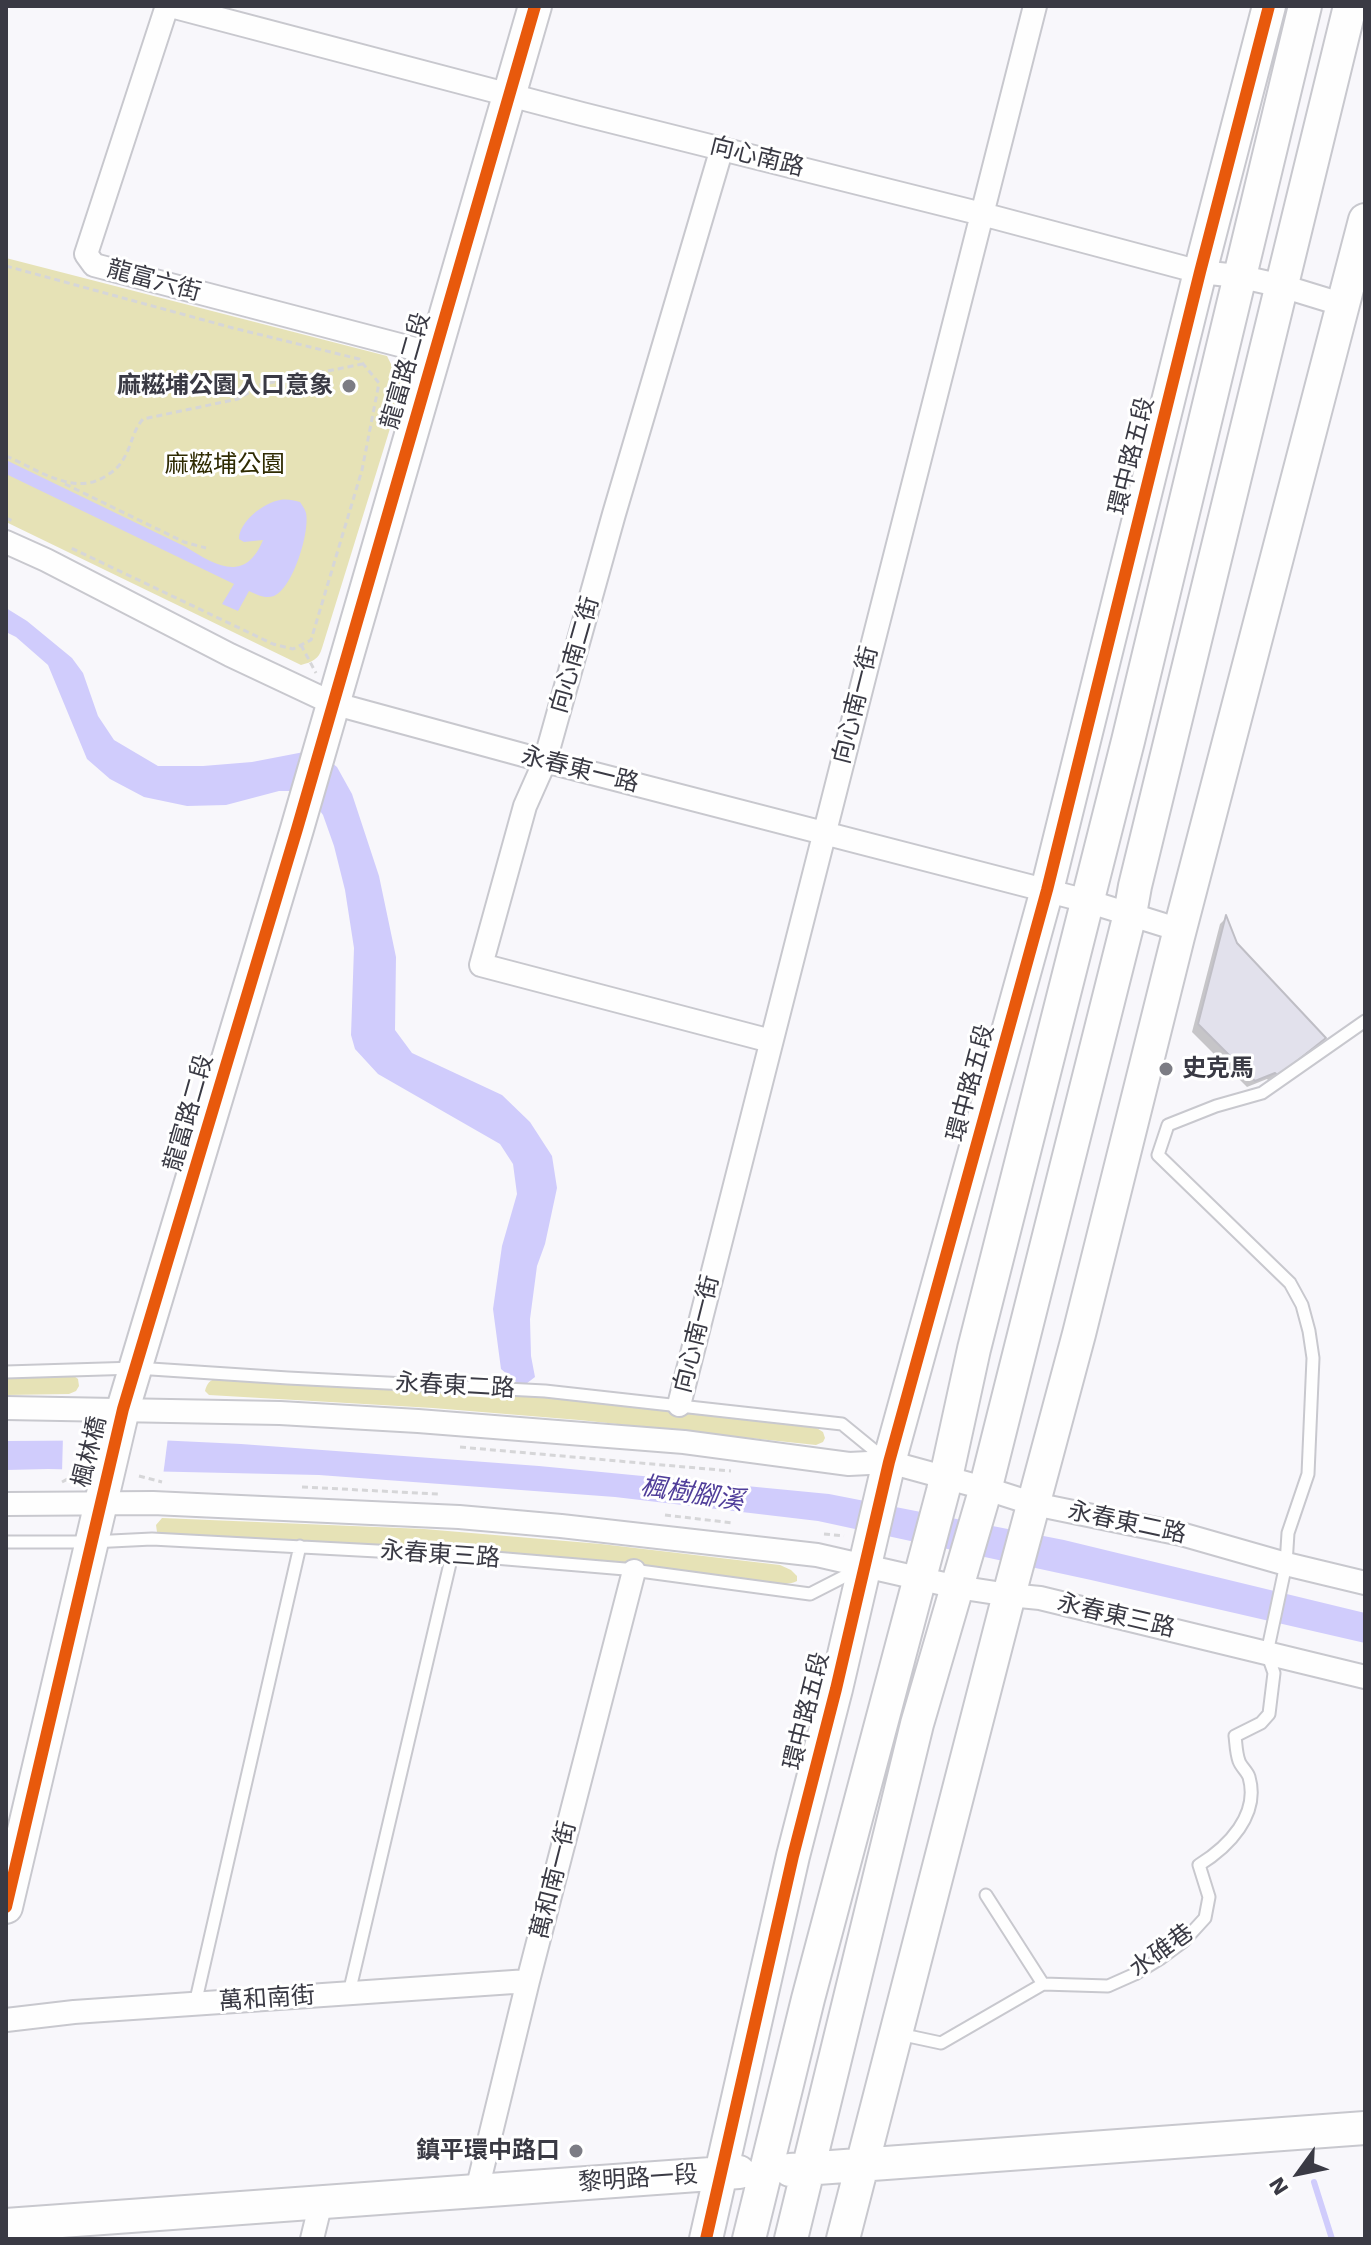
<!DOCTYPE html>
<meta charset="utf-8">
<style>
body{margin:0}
#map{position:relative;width:1371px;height:2245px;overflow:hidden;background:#f8f7fb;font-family:"Work Sans",sans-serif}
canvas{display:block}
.frame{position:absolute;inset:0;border:8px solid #3a3a44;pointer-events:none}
.north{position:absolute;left:1259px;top:2133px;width:80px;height:80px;-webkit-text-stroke:6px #fff;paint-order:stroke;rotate:237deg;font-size:22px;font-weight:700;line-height:32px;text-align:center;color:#3a3a44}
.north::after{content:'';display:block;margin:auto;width:28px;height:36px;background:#3a3a44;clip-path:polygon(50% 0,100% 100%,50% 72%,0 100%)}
</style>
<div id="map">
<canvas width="1371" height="2245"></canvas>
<div class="frame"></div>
<div class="north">N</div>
</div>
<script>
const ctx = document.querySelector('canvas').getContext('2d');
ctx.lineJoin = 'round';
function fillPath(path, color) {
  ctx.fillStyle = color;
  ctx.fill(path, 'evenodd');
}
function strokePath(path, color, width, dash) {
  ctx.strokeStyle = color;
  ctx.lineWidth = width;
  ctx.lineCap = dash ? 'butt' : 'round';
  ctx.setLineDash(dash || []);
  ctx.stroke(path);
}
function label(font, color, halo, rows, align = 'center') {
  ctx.font = font + ' "Work Sans","Noto Sans TC",sans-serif';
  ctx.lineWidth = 6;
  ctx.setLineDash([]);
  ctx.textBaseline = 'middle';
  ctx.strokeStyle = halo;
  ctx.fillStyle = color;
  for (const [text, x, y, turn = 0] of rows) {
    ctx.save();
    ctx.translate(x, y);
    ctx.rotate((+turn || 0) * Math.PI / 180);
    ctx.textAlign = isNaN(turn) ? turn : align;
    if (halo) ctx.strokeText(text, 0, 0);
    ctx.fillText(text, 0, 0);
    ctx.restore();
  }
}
fillPath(new Path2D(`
 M6 258 387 356 393 368 405 380 322 648C319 659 312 662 301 665L6 522Z
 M6 1375 74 1376 78 1379 79 1386 76 1391 69 1394 6 1395Z
 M217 1378 256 1382 510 1393 815 1427 823 1432 825 1438 823 1442 816 1445 579 1420 433 1408 209 1395 205 1391C207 1383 210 1380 217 1378Z
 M162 1518 424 1529 601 1544 780 1565 791 1570 797 1576V1581C777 1592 686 1570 659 1568 493 1552 328 1542 162 1535L157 1532 156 1525Z`), '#e6e2b6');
fillPath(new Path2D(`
 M6 460 186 547C215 565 245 584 263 540L244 542 239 539C239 522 263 503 280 500 287 499 293 500 300 502 302 505 305 509 306 513 310 532 293 588 274 596 265 599 258 595 249 591L238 611 222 604 234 584 6 474Z
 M6 608 27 621 72 658 83 673 98 716 114 740 158 766H203L252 762 304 752 325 757 337 767 352 794 379 876 396 957 395 1030 412 1053 502 1095 530 1122 552 1156 557 1188 545 1244 537 1266 530 1319 531 1356 535 1377 522 1387 501 1369 493 1309 502 1246 517 1194 513 1164 500 1144 378 1074 355 1049 351 1035 354 948 345 890 334 846 323 815 310 797 294 791H279L226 805 187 806 144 797 110 779 87 759 48 665 16 637 6 632Z
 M157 1440 241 1444 539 1466 829 1494 1064 1540 1365 1613V1643L1091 1580 818 1521 615 1497 319 1475 48 1469 6 1470V1441Z`), '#d0ccfc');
fillPath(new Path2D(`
 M63 1436 168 1437 163 1476 62 1473Z`), '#f8f7fb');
fillPath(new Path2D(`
 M1226 918 1236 944 1316 1045 1269 1081 1267 1079 1247 1087 1192 1032 1220 924Z`), '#0003');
strokePath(new Path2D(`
 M1314 2182 1332 2239`), '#d0ccfc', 6);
const building = new Path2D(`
 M1226 915 1237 943 1326 1038 1278 1076 1275 1073 1255 1081 1198 1024Z`);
fillPath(building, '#e2e1ec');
strokePath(building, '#bfbec5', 2);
const lane = new Path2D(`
 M6 1372 136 1368 288 1378 545 1391 842 1424 886 1460
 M6 1542H91L152 1539 471 1556 625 1569 810 1594 857 1570
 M986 1895 1043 1984
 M349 1993 452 1555
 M195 2004 300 1546
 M899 2034 941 2043 1043 1984 1108 1986 1135 1974 1161 1958 1184 1941 1205 1918 1209 1897 1199 1865C1228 1847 1260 1815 1249 1777 1247 1771 1241 1767 1239 1761 1236 1753 1236 1743 1235 1736L1261 1723 1269 1714 1274 1673 1267 1653 1286 1564 1288 1533 1308 1474 1313 1358 1309 1331 1302 1305 1290 1283 1158 1155 1168 1125 1216 1106 1262 1093 1365 1021`);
const street = new Path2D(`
 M167 6 86 254 94 265 434 354
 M171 6 582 114 982 214 1200 272 1238 276 1282 286 1344 305
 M722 148 614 514 545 761 525 806 481 965 771 1041
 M6 542 46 560 230 655 332 703 545 761 1087 901 1180 930
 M679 1405 1035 6
 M6 1408 280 1413 418 1421 684 1442 849 1464 889 1462 984 1488 1034 1504 1181 1534 1286 1564 1365 1583
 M6 1504 153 1503 459 1517 561 1526 817 1555 957 1587 1009 1595 1040 1598 1365 1677
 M6 2020 74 2012 528 1981
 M477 2190 528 1981 634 1571
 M312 2239 321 2202`);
const secondary = new Path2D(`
 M6 1907 123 1409 297 829 535 6
 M790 2170 1365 2128
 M6 2225 739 2172
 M706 2239 793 1856 836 1689 889 1462 1047 890 1200 272 1269 6
 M749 2239 808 1999 943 1491 974 1349 1128 741 1305 6
 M791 2239 917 1724 983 1498 1130 914 1135 886 1350 6
 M843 2239 1009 1595 1079 1334 1178 937 1365 220`);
strokePath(lane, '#c8c8ce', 15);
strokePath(street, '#c8c8ce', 26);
strokePath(secondary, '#c8c8ce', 36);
strokePath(new Path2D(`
 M6 266 233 328 359 359 379 383 362 470 311 640 293 649 273 644 69 547
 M6 456C37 469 74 497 106 476 114 471 120 466 124 458 132 445 132 432 143 419L238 399 250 392 254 386 362 364
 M65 484 184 542 206 548
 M6 518 15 522
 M301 645 316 673
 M460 1447 731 1471
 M139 1476 162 1482
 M62 1482 75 1475 80 1476
 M302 1487 438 1494
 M665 1515 733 1523
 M824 1534 844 1536`), '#d6d6d8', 3, [6, 4]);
strokePath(lane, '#fefefe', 11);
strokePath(street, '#fefefe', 22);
strokePath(secondary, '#fefefe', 32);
strokePath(new Path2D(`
 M6 1907 123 1409 297 829 535 6
 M706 2239 793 1856 836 1689 889 1462 1047 890 1200 272 1269 6`), '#e8590c', 12);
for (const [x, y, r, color] of [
 [349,386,8,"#7c7c84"],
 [1166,1069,8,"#7c7c84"],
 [576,2151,8,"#7c7c84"]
]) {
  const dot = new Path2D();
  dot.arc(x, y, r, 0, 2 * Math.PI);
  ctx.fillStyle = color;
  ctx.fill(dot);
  strokePath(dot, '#fff', 3);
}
label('24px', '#3a3a44', '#fff', [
 ["向心南路",757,157,14],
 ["龍富六街",154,281,15],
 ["龍富路二段",406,371,-74],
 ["環中路五段",1132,456,-76],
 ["向心南二街",575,655,-74],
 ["向心南一街",856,705,-76],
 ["永春東一路",580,770,14],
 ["環中路五段",971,1083,-75],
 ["龍富路二段",189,1113,-74],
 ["向心南一街",697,1334,-76],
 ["永春東二路",455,1386,3],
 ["楓林橋",90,1452,-76],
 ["永春東二路",1127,1523,12],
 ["永春東三路",440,1555,4],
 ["永春東三路",1116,1616,13],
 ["環中路五段",807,1711,-76],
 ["萬和南一街",554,1880,-76],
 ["水碓巷",1162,1951,-36],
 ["萬和南街",267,1999,-4],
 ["黎明路一段",638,2179,-4]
]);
label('bold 24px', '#3a3a44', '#fff', [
 ["麻糍埔公園入口意象",333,386],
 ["史克馬",1182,1069,"left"],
 ["鎮平環中路口",560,2151]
], 'right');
label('24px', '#2f2b02', '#fff', [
 ["麻糍埔公園",225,465]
]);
label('italic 26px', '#503e9a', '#fff', [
 ["楓樹腳溪",692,1494,9]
]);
</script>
